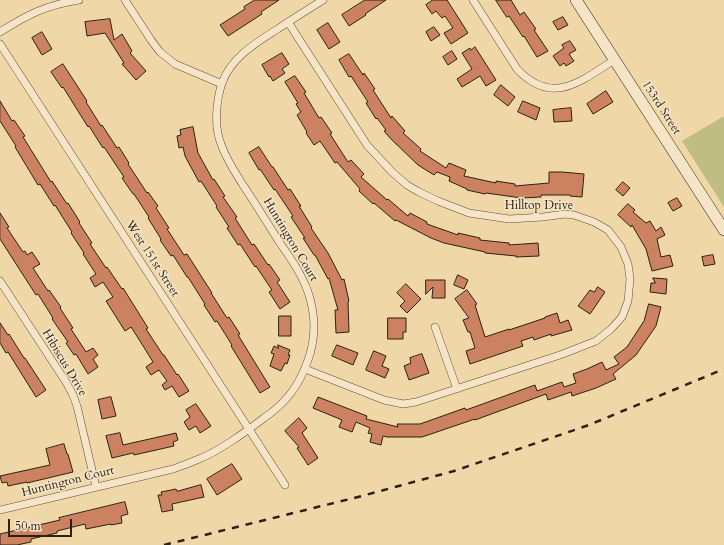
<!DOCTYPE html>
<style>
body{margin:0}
#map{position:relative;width:724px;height:545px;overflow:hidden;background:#f0d7a7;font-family:Cardo,serif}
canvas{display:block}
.scale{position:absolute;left:8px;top:519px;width:64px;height:18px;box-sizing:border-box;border:2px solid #2b2115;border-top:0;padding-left:5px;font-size:12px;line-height:14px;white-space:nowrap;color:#2b2115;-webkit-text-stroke:3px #f5e5c6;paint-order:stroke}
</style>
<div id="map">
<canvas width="724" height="545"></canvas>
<div class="scale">50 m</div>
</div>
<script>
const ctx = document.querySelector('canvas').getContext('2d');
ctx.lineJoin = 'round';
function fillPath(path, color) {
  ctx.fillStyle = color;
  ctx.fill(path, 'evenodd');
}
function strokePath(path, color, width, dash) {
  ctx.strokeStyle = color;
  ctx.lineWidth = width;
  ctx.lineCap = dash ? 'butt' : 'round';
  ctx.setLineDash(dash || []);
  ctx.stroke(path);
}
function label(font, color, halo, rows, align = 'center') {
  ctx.font = font + ' Cardo,serif';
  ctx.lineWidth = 3;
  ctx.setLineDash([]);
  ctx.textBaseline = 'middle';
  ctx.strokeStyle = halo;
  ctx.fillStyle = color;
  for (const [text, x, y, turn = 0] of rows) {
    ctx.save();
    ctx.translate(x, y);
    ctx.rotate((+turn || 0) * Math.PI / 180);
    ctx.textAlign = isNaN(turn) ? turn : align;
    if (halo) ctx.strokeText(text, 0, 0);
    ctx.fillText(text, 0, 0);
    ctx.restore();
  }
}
fillPath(new Path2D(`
 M724 116V207L682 141Z`), '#bfbd83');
const building = new Path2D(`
 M255 0H279L261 12 262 14 228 36 220 25 245 9 244 7Z
 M365 0H386L365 14 366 15 349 26 342 15Z
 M433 0H447L468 33 451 44 444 33 453 28 445 16 442 18 436 11 432 14 426 5Z
 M496 0H511L520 15 524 12 536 29 534 30 548 51 537 57 524 36 523 37 509 16 507 17Z
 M563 17 568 25 558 30 553 22Z
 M110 19 114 40 122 34 132 51 130 53 146 71 136 80 122 64 124 63 105 33 87 36 85 22Z
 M328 23 340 42 329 49 317 30Z
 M434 27 440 35 431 41 426 32Z
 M42 32 52 49 42 55 32 38Z
 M570 41 576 50 569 54 574 61 566 66 564 63 560 66 553 56 564 48 562 45Z
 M475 47 496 80 486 86 480 76 462 87 457 79 472 69 462 53 470 48 471 50Z
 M452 51 457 59 448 65 443 57Z
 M282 53 289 64 282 69 285 73 273 81 270 76 269 77 262 65Z
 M349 54 363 75 364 73 375 89 373 90 391 118 392 116 405 131 403 133 421 149 420 151 446 168 449 163 466 170 464 176 496 183V181L515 184V186L549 183V172H562L584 174 582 197 570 196V195H541V197L522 198 486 193 485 194 467 190V189L449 181 450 177 437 172 434 175 418 165 391 139 384 131 386 130 377 118 376 119 366 103 368 102 351 76 349 77 339 60Z
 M63 64 87 101 86 102 101 126 102 125 117 148 119 147 129 163 128 164 147 193 148 192 158 206 156 208 169 228 167 229 184 255 187 254 212 293H211L227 318 229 317 240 334 238 335 270 387 260 393 231 346 232 345 217 321 215 322 204 305 205 304 188 277H187L173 255 171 256 160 240 161 239 148 218 149 217 134 194H133L122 178 124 177 104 147 103 148 89 126 88 127 63 87 62 88 51 72Z
 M295 76 306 92 304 93 319 118 321 117 332 133 330 134 348 162 351 160 364 174 361 177 387 200 388 199 408 216 410 213 427 222V224L458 235V233L480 238V240L509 243V245L538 243 539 256 516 257V256L485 253V252L444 243 431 238 396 220 395 221 374 203 373 204 359 191 360 189 337 162 335 163 320 141 314 145 306 133 307 132 297 115 301 112 296 104 298 103 285 82Z
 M501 85 515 97 508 106 494 95Z
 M606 91 613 102 593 114 587 104Z
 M0 101 12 121 14 120 25 136 23 137 51 182 52 181 67 204 68 203 80 222 79 223 92 243 90 244 106 268 107 267 122 289 123 288 148 328 146 329 163 355H164L177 375 178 374 189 391 179 397 172 386 165 390 162 385 167 381 159 370 151 375 146 367 153 362 140 341 131 327 125 331 106 301 113 297 103 282 95 287 90 278 96 274 83 254 84 253 71 233 72 232 55 205 54 206 40 184 38 185 15 147 16 146 0 121Z
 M523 101 540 108 536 120 518 112Z
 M571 108 572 121 554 122 553 110Z
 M193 127 198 153 213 180 214 179 225 196 223 197 237 217 235 218 252 245 254 244 268 265 269 264 280 280 277 282 290 302 280 309 269 292 272 290 256 266 255 267 240 244 238 245 227 228 229 227 216 207 217 206 201 181 199 182 185 156 183 147 179 148 177 136 181 135 180 130Z
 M259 147 272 167H273L288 190 290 189 301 206H299L312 227 311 228 328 253 342 280 344 279 349 301 348 302 349 332 336 333 335 310H338L329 278 328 279 315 255H314L303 238H305L291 217 293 216 275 189 274 190 260 169 259 170 249 153Z
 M623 182 630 188 623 196 616 190Z
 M677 198 682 206 673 211 668 203Z
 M628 204 635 210 633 212 646 223 650 221 656 231 661 227 665 235 657 239 661 257 670 255 673 266 652 271 646 249 632 225 631 227 618 215Z
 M0 213 9 227 7 228 23 252 25 251 27 255 32 252 40 264 33 268 48 291 49 290 61 307 60 308 73 328 71 329 86 352 93 348 98 355 93 359 98 367 88 374 76 354 74 355 66 343 68 342 52 319 53 318 38 294 36 295 0 239Z
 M713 255 715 264 704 266 702 257Z
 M458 275 468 280 464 289 454 285Z
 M653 278 667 279 666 294 650 292 651 283H655Z
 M426 280H445V298H432L433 287 426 294Z
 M406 284 421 299 407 313 400 306 405 301 397 293Z
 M598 287 605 292 590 314 578 306 590 290 594 292Z
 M467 290 477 304 475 305 485 337 509 329V330L545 318V317L557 313 560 323 568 320 572 330 551 336V334L534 340 533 337 521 341 523 346 470 364 466 351 475 348 470 332H468L463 320 469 318 455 299Z
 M649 304 661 307 656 326 636 355 613 374 616 379 596 388 572 396 571 392 548 400 546 394 475 420V419L422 437H387L383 436 381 445 370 442 372 434 368 433 370 428 356 422 352 432 339 427 342 420 313 408 318 397 367 416 366 419 398 427 397 424H420L465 408 466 410 535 385 537 391 562 382 564 387 576 383 573 374 587 369 602 362 606 370 619 364 614 357 627 347 644 321Z
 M279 316H291V336H279Z
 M388 318H406V332H403V339H388Z
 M0 323 8 335 9 334 24 358H25L46 390 36 397 8 352 6 353 0 343Z
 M278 345 290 350 288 355H290L287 364 285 363 281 371 270 366 274 354 271 353 274 346 278 348Z
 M337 345 358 353 353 365 332 356Z
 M374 351 386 356 382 366 389 369 385 378 366 370Z
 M422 354 429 373 409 380 404 366 411 363 410 358Z
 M111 397 116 416 102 419 98 400Z
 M196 404 211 426 200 433 196 426 189 430 184 422 190 417 186 410Z
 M299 418 307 428 302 433 318 458 308 465 297 448 299 447 285 431Z
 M120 433 123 445 176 433 178 440 173 442 174 446 134 455 133 453 112 458 106 436Z
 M64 444 67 454H68L73 472 27 483V482L8 486 7 482 2 483 0 476 50 465 46 449Z
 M232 464 242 479 217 495 207 479Z
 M201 485 204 497 172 504 173 510 162 512 158 495H162L161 492 176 489 177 491Z
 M125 502 128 514 121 516 122 523 111 525V524L86 529 85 524 57 531V533L31 539V542L17 545H0V534L60 520 59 518Z`);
fillPath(building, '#cc8261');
strokePath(building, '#2b2115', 1);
const street = new Path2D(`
 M125 0 151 40 160 52 175 64 222 84
 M473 0 517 69C552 106 580 82 614 60
 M288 22 367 145 392 172 407 185 419 192 438 201 469 213 509 219 543 217 565 214 574 215 594 222 608 230 621 247 628 264 630 279 628 301 622 317 611 329 596 341 560 355 416 402 403 404 384 400 305 369
 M0 32C27 15 46 5 79 0
 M0 44 285 485
 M0 281 66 382 73 395 77 406 96 487
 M435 327 457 389
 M0 510 173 469C181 466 190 463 199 459 221 450 245 432 264 418 286 403 299 386 308 360 318 333 315 302 301 276 295 264 286 252 278 240 266 221 255 203 243 185 235 172 226 159 221 144 214 127 216 101 222 83 231 58 254 44 276 30 291 20 307 10 323 0`);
const secondary = new Path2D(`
 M576 0 724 230`);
strokePath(street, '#5c4e3a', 8);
strokePath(secondary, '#2b2115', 12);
strokePath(street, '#f5e5c6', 7);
strokePath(secondary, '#f5e5c6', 11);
strokePath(new Path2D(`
 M164 545 358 497 454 471 589 425 724 369`), '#2b2115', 2.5, [7, 7]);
label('12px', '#2b2115', '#f5e5c6', [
 ["153rd Street",661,108,57],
 ["Hilltop Drive",539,206],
 ["Huntington Court",290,240,59],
 ["West 151st Street",152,259,57],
 ["Hibiscus Drive",64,363,59],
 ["Huntington Court",68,482,-14]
]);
</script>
